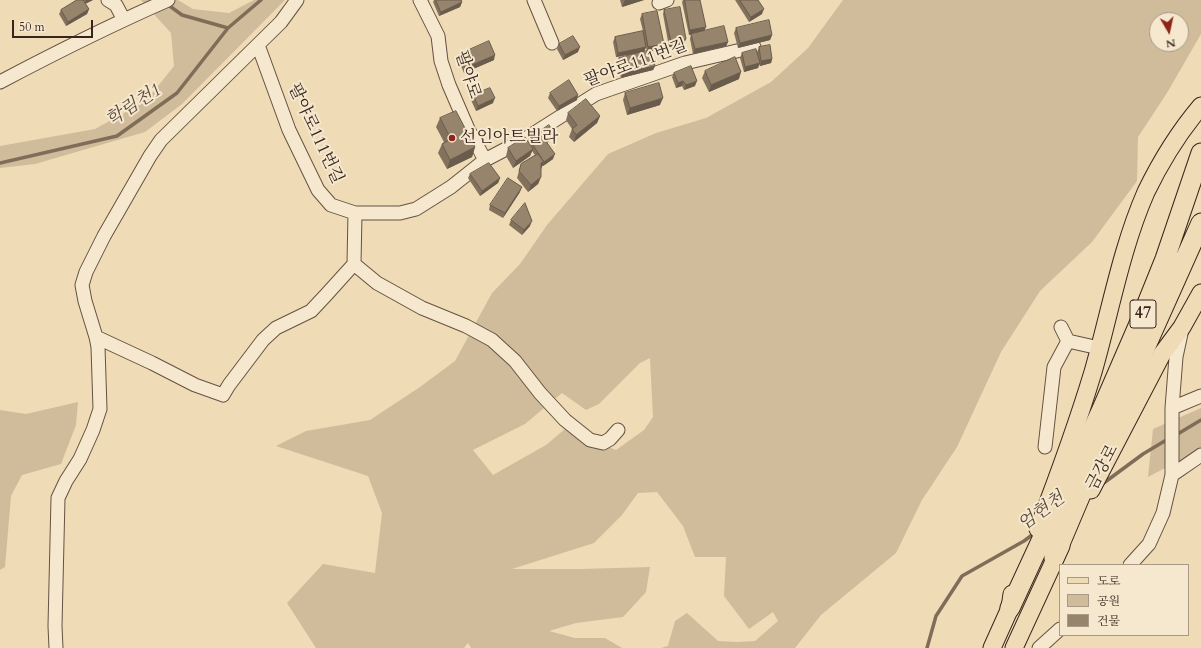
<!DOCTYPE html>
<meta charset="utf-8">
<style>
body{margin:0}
#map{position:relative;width:1201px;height:648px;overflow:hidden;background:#efdbb5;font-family:Cardo,"Noto Serif KR",serif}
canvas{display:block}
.legend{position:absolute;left:1059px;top:564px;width:130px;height:72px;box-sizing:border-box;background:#f5e8cf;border:1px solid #a99a87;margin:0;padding:5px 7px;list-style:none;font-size:12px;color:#37251c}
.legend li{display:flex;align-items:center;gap:8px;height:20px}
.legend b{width:20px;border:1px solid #a99a87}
.north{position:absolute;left:1149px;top:12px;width:40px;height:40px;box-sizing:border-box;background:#f5e8cf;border:1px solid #a99a87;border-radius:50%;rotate:171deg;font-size:11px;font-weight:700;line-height:16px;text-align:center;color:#37251c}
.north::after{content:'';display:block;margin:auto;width:14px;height:18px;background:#8f2418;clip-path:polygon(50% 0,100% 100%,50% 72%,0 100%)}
.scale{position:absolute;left:12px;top:20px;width:81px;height:18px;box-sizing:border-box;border:2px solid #37251c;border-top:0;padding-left:5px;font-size:12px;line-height:14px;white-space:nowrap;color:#37251c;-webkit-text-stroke:3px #f5e8cf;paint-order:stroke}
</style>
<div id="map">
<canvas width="1201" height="648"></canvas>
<ul class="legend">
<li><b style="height:5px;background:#efdbb5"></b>도로</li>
<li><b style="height:11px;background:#d0bc9b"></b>공원</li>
<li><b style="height:11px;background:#97846c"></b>건물</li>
</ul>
<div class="north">N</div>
<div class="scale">50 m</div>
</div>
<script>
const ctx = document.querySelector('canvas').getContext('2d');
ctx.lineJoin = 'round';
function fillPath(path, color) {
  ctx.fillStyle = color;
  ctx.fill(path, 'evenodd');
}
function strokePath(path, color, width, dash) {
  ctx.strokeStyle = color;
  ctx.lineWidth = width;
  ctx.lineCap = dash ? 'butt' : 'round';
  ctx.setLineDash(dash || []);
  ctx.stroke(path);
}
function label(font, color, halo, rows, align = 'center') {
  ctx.font = font + ' Cardo,"Noto Serif KR",serif';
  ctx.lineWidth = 4;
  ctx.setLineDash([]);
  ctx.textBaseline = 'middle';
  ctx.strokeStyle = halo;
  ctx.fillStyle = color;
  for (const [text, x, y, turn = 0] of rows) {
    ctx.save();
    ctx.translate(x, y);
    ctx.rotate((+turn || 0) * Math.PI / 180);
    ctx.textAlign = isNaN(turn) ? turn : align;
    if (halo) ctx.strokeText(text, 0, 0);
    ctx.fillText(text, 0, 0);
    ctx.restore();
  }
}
fillPath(new Path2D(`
 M141 0H178L193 9 229 13 254 0H285L182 104 145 132 35 164 0 168V146L95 129 146 101 174 66 171 33Z
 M843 0H1201V34L1167 93 1138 137 1137 181 1092 242 1040 291 1001 352 957 447 922 500 896 553 821 615 795 648H661L668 646 675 621 687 613 718 641 738 642 755 641 778 621 773 612 749 629 724 596 726 557H695L683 526 657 492 638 493 622 515 594 543 512 569H582L650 567 646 592 623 617 576 623 549 631 575 638H605L622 648H471L468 643 464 648H316L287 603 323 564 375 573 382 513 368 476 276 446 306 431 370 420 420 387 455 361 492 293 520 264 547 225 608 154 656 133 706 118 771 82 808 48ZM1157 20H1181V44H1157ZM650 358 653 417 644 430 616 450 565 429 546 445 493 475 473 450 525 424 562 393 586 410 599 404 640 363Z
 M78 402 76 425 61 464 22 475 11 496 5 567 0 570V410L26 414Z
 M1201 408V449L1148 477 1153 429Z`), '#d0bc9b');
strokePath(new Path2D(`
 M167 4 182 15 228 28
 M0 163 117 136 177 93 228 28 261 0
 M1176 435 1201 420
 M1101 485 1143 454 1168 439
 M927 648 936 616 962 576 1024 541 1036 532`), '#806d59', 3.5);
const minor = new Path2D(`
 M108 0 116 5 124 20
 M420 0 438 36 441 61 449 85 468 129 485 160
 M534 0 552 43
 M659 3 667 0
 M258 45 289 130 318 190 331 205 355 213H400L416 209 451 187 485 160 525 139 596 94 685 63 754 47
 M0 82C55 53 111 25 168 0
 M354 264 377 283 422 308 466 326 492 340 515 361 540 393 565 420 590 440 603 443 610 439 618 430
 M1061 327 1068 341
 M96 337 152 363 195 385 223 395 229 385 263 340 276 328 311 311 326 295 354 264 355 213
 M1172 408 1201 396
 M1045 447 1054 367 1068 341 1099 348
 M1172 475 1201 455
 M1130 565 1149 544 1163 513 1172 475V408L1176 357 1182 329
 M56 648 55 626 58 498 66 481 80 459 93 430 100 409 98 347 96 337 85 301 82 285 86 272 104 236 150 156 161 140 281 22 297 0
 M1039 648 1060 629`);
const major = new Path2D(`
 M1091 490 1162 354 1182 327 1201 293
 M1038 529C1058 477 1077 425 1093 372 1110 313 1121 249 1146 192 1161 161 1179 132 1201 106
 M992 648 1010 608 1012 594
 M1014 648 1061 546`);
const highway = new Path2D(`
 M1054 558 1104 440 1201 223
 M1010 608 1102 409 1138 326 1165 259 1201 153`);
strokePath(minor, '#655242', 15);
strokePath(major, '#37251c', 19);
strokePath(highway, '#37251c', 21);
strokePath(minor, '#f5e8cf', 13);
strokePath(major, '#efdbb5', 17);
strokePath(highway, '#efdbb5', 19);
fillPath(new Path2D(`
 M77 0H93L85 4 89 9 87 14 66 26 59 14 61 10Z
 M434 0H461L462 2 460 7 439 16 433 2Z
 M620 0H644L622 7Z
 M683 0H700L704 31 728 42 726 46 693 54 690 39 691 34 689 35 682 2Z
 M735 0H758L762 14 749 22Z
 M664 10 684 44 669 47 663 14Z
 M642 14 662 49 652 51 655 66 653 70 621 78 617 63 619 58 647 52 646 47 644 52 616 57 613 42 615 37 643 31 640 19Z
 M736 28 772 35 770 40 738 48 734 33Z
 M559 44 578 52 563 60 557 49Z
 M759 47 772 59 771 63 760 66 759 64 758 68 744 72 740 58 742 53 757 52Z
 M460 54 494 60 464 73 458 59Z
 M705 71 739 79 709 92 702 78Z
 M674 73 695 86 684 90 682 86 676 88 672 77Z
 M550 93 577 100 557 111 548 98Z
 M625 93 660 105 627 115 623 100Z
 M473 95 493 103 476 111 471 100Z
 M568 113 600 116 597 123 574 142 569 137 572 129 566 120Z
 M440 118 475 147 472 157 447 169 438 153 442 144 444 142 436 127Z
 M553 138 547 143 553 159 543 166H542L541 169V177L538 184 528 192 517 178 521 164 535 155 532 151 530 156 513 168 506 156 508 148 528 141 529 139Z
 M470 174 500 178 498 183 480 196 468 178Z
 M520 192 503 218 489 210 490 205Z
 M511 220 530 226 522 235 509 225Z`), '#82725d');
fillPath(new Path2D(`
 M86 0H93L85 4Z
 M625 0H644L622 7Z
 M462 2 460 7 439 16 441 12Z
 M89 9 87 14 66 26 68 22Z
 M764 9 762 14 749 22 751 17Z
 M706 27 704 32 689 35 690 30Z
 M772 35 770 40 738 48 740 43Z
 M686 39 684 44 669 47 671 42Z
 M728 42 726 46 693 54 695 49Z
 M664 44 662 49 647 52 648 47Z
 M580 47 578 52 563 60 565 55Z
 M646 47 644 52 616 57 618 53Z
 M495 55 494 60 464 73 465 68Z
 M772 59 771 63 760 66 761 61Z
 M760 63 758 68 744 72 745 67Z
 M655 66 653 70 621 78 623 73Z
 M741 72 739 79 709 92 711 85Z
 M683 81 682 86 676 88 678 83Z
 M697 81 695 86 684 90 686 85Z
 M578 95 577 100 557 111 559 106Z
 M495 98 493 103 476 111 478 106Z
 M663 98 660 105 627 115 630 108Z
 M600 116 597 123 574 142 576 135Z
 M555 134 553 138 543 145 545 140Z
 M475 147 472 157 447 169 450 160Z
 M533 149 530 156 513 168 516 161Z
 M555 154 553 159 543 166 544 162Z
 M544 162 541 169V163Z
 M541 177 538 184 528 192 531 185Z
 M500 178 498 183 480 196 482 191Z
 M522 187 520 192 503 218 505 213Z
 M532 221 530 226 522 235 524 230Z`), '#6a5c4c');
const building = new Path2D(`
 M77 0H83L89 9 68 22 61 10Z
 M436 0H461L462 2 441 12Z
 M685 0H700L706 27 690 30Z
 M740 0H758L764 9 751 17Z
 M680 7 686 39 671 42 664 10Z
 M657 11 664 44 648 47 642 14Z
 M769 20 772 35 740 43 736 28Z
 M724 26 728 42 695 49 691 34Z
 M643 31 646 47 618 53 615 37Z
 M573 36 580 47 565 55 559 44Z
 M489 41 495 55 465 68 460 54Z
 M770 45 772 59 761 61 759 47Z
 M756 49 760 63 745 67 742 53Z
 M651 50 655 66 623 73 619 58Z
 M735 57 741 72 711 85 705 71Z
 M691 66 697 81 686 85 683 81 678 83 674 73Z
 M569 80 578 95 559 106 550 93Z
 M659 83 663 98 630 108 625 93Z
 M490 88 495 98 478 106 473 95Z
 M586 99 600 116 576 135 572 129 577 125 568 113Z
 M456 111 475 147 450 160 442 144 451 139 440 118Z
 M549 125 555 134 545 140 555 154 544 162 529 139Z
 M525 137 533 149 516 161 508 148Z
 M538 154 544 162 541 163V177L531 185 519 171 521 164Z
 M489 163 500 178 482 191 470 174Z
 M508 178 522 187 505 213 490 205Z
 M525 203 532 221 524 230 511 220Z`);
fillPath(building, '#97846c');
strokePath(building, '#6a5c4c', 1);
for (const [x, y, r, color] of [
 [452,138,4,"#8f2418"]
]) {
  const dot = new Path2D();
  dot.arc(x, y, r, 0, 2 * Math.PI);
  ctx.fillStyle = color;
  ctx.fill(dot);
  strokePath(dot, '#f5e8cf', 1.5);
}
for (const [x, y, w] of [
 [1143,314,26]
]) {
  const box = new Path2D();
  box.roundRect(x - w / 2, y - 14, w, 28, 3);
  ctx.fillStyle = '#f5e8cf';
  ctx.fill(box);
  strokePath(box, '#37251c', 1);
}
label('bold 16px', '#37251c', null, [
 ["47",1143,314]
]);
label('17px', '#37251c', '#f5e8cf', [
 ["팔야로111번길",636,64,-20],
 ["팔야로",467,75,72],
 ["팔야로111번길",315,134,65],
 ["금강로",1103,468,-62]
]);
label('17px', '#37251c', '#f5e8cf', [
 ["선인아트빌라",460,138]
], 'left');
label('italic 18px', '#5b493a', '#f5e8cf', [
 ["학림천1",134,106,-33],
 ["엄현천",1042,512,-36]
]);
</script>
